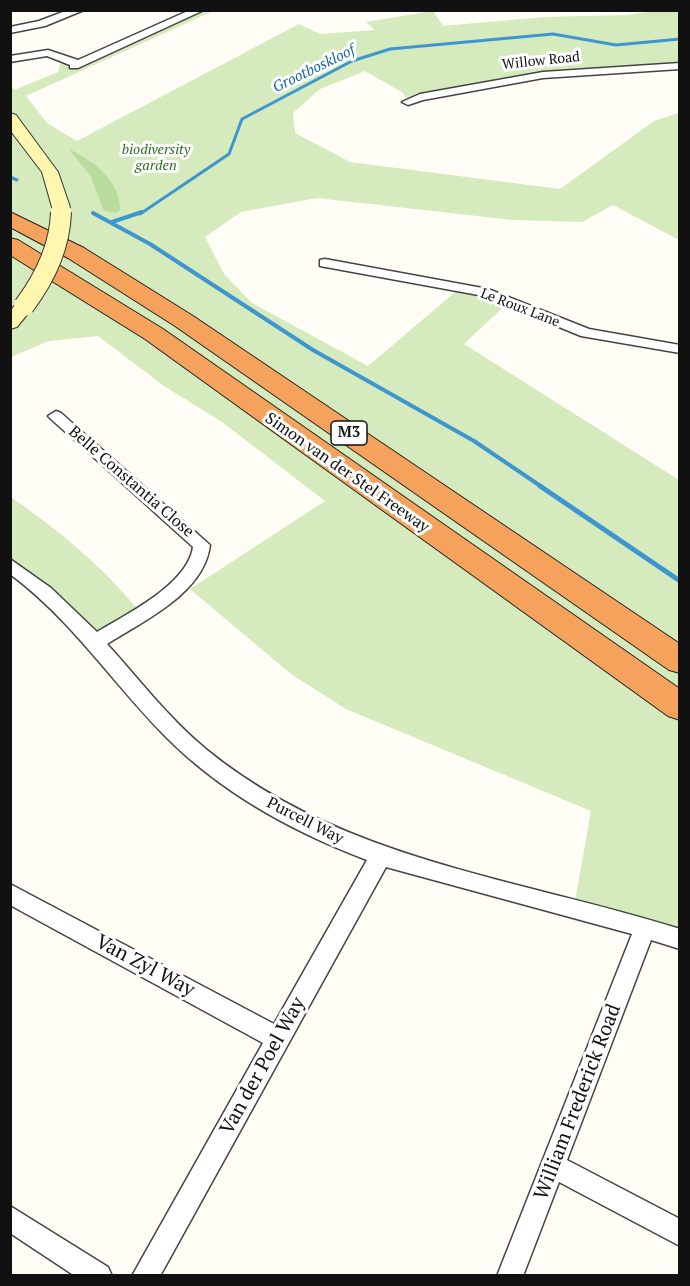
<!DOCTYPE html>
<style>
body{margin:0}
#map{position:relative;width:690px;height:1286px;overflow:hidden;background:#fffdf5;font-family:"PT Serif",serif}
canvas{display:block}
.frame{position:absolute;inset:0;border:12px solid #111;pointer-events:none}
</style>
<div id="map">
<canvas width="690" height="1286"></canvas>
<div class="frame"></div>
</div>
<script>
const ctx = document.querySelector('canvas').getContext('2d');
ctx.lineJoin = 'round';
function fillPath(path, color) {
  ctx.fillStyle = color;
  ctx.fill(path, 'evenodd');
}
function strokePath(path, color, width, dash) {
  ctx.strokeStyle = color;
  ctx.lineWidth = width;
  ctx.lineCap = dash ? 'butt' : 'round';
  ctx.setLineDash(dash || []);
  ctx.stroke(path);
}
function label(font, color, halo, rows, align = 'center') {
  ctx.font = font + ' "PT Serif",serif';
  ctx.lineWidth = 6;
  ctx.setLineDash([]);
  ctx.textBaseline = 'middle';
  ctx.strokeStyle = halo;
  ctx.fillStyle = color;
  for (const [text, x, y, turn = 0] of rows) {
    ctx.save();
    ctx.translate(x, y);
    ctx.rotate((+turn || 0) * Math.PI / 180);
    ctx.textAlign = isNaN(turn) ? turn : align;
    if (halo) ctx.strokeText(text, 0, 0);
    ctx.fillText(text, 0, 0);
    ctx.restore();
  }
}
fillPath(new Path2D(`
 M190 11H220H213L26 96 47 123 77 141 299 24 320 34 375 30 366 22 433 11 443 26 544 17 628 15 652 11H679V66L543 75 408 102 403 93 365 71 320 89 293 113 295 133 350 162 560 189 654 121 679 113V240L613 205 582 222 513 220 317 198 241 212 205 237 224 274 252 303 368 366 460 288 510 301 464 344 679 480V939L574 907 591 811 346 709 291 674 190 589 325 501 222 422 164 386 98 336 49 341 11 357V85L14 90 58 72 60 64 71 59 79 60Z
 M11 497C62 533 101 565 141 613L96 642 11 565Z`), '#d5ebbd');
fillPath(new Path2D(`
 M69 149C94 162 119 179 120 209L117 213 104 211 91 177Z`), '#b9dc9c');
strokePath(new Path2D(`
 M10 177 17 180
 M140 214 229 154 242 119 352 61 390 49 553 34 616 45 680 39`), '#3f96cf', 3);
strokePath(new Path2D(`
 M93 213 150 244 313 350 474 441 542 487
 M112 222 142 212`), '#3f96cf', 4);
strokePath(new Path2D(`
 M540 486 680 581`), '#3f96cf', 5);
const street = new Path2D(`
 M68 10H84L45 26 10 33V27L39 21Z
 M190 10H204L78 68H70V65L47 56 10 62V56L48 50 78 60Z
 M680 63V69L543 78 423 100 408 105 402 102 420 94 543 72Z
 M325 259 488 289 589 329 680 345V353L581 336 484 296 320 266V260Z
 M56 411 61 413 210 545C204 593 145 620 107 644 140 680 169 719 207 750 343 861 518 878 680 929V949L651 940 567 1160 680 1219V1246L559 1182 523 1276H497L632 934 386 867 160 1276H132L263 1043 10 905V884L274 1024 367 860C295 833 222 793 167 738 113 684 73 621 10 574V559L51 588 97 632C127 614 188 584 193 547L51 419 48 416Z
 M10 1206 108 1267 112 1276H75L10 1233Z`);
const secondary = new Path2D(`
 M10 113 16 115 58 172 70 207 67 211H55L52 207 42 172 10 130Z
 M24 300 34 306 17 327 10 329C10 316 9 304 24 300Z`);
const highway = new Path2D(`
 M10 212 84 248 193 316 680 644V673L669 670 175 326 68 258 10 227Z
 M10 238 18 240 163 329 680 689V720L668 716 145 339 10 255Z`);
strokePath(street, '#444', 3);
strokePath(secondary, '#333', 2);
strokePath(highway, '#222', 2);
fillPath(street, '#fff');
fillPath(secondary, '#fff6b0');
fillPath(highway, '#f5a25d');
const secondaryBridgeFar1 = new Path2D(`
 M61 214V207`);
const secondaryBridge = new Path2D(`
 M24 306C45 278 60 248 61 212`);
strokePath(secondaryBridgeFar1, '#333', 17, []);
strokePath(secondaryBridge, '#333', 22, []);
strokePath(secondaryBridgeFar1, '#fff6b0', 16);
strokePath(secondaryBridge, '#fff6b0', 20);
label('14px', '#111', '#fff', [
 ["Willow Road",541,61,-6],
 ["Le Roux Lane",520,308,21]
]);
label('italic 14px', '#2f6b1f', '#fff', [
 ["biodiversity",156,150],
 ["garden",156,166]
]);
label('italic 15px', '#1768a6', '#fff', [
 ["Grootboskloof",314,69,-26]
]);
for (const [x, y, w] of [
 [349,433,36]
]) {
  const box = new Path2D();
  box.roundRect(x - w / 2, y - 12, w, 24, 4.5);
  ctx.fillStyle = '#fff';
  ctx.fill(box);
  strokePath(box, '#111', 1.5);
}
label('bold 15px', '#111', null, [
 ["M3",349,433]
]);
label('16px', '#111', '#fff', [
 ["Simon van der Stel Freeway",347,473,35],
 ["Belle Constantia Close",131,482,41],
 ["Purcell Way",305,821,27]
]);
label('20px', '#111', '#fff', [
 ["Van Zyl Way",145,966,28],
 ["Van der Poel Way",263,1066,-61],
 ["William Frederick Road",578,1102,-69]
]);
</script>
